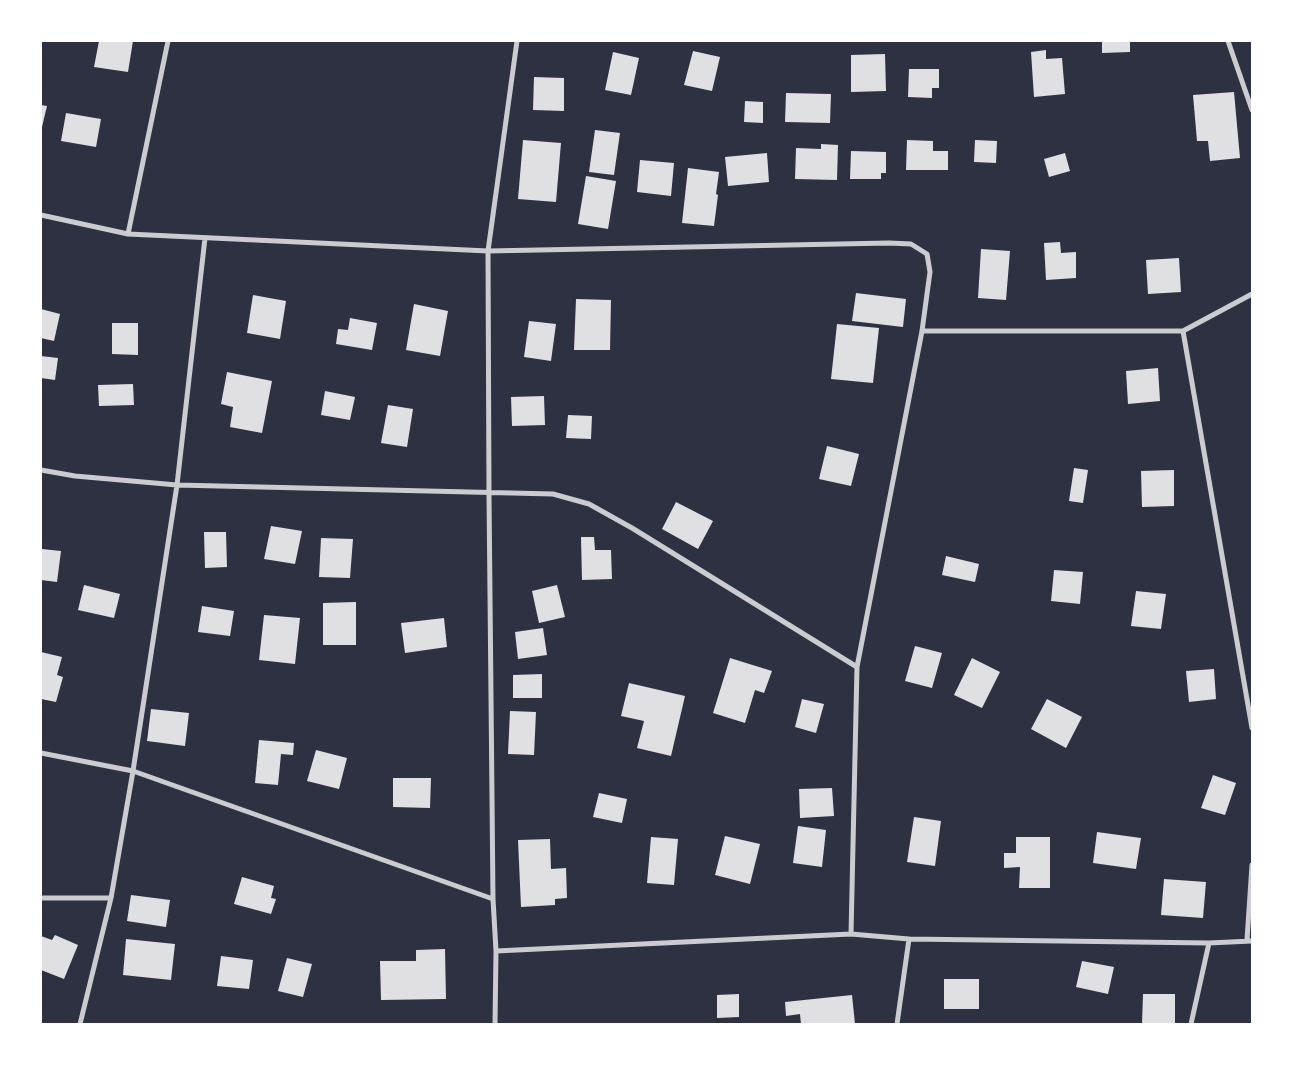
<!DOCTYPE html>
<style>
body{margin:0}
#map{position:relative;width:1293px;height:1065px;overflow:hidden;background:#2d3142;font-family:Roboto,sans-serif}
canvas{display:block}
.frame{position:absolute;inset:0;border:42px solid #fff;pointer-events:none}
</style>
<div id="map">
<canvas width="1293" height="1065"></canvas>
<div class="frame"></div>
</div>
<script>
const ctx = document.querySelector('canvas').getContext('2d');
ctx.lineJoin = 'round';
function fillPath(path, color) {
  ctx.fillStyle = color;
  ctx.fill(path, 'evenodd');
}
function strokePath(path, color, width, dash) {
  ctx.strokeStyle = color;
  ctx.lineWidth = width;
  ctx.lineCap = dash ? 'butt' : 'round';
  ctx.setLineDash(dash || []);
  ctx.stroke(path);
}
fillPath(new Path2D(`
 M99 41H133L128 72 94 67Z
 M1102 41H1130V52L1102 53Z
 M1046 50V59L1062 58 1065 94 1034 97 1031 52Z
 M693 51 720 57 712 91 684 85Z
 M613 52 639 58 631 95 605 90Z
 M885 54 886 91 851 92V55Z
 M909 69H939V88H932V98L908 97Z
 M534 77 564 78V111L533 110Z
 M1234 92 1240 158 1210 161 1208 141H1197L1193 95Z
 M786 93 831 94 830 123 785 122Z
 M745 101 763 102V123L744 122Z
 M41 105 47 106 42 127H41Z
 M66 113 101 119 96 147 61 141Z
 M595 130 620 133 614 175 589 172Z
 M523 140 561 143 556 202 518 199Z
 M907 140 933 141V151H948V170H906Z
 M975 140 997 141 996 163 974 162Z
 M821 144 838 145 837 180 795 179 796 148 821 149Z
 M851 151 886 152V173H881V179H850Z
 M767 153 769 182 728 186 725 157Z
 M1065 153 1070 171 1049 177 1044 159Z
 M640 160 674 163 671 196 637 192Z
 M688 168 719 172 716 194 718 195 714 226 682 223Z
 M586 176 616 181 608 229 578 224Z
 M1060 242 1061 253 1076 252V278L1046 280 1044 243Z
 M981 249 1010 251 1006 300 978 298Z
 M1179 258 1181 292 1148 294 1146 260Z
 M856 293 906 299 903 327 852 321Z
 M253 295 286 301 280 339 247 333Z
 M576 299 611 300 610 350H574Z
 M414 304 448 311 440 356 406 350Z
 M41 309 60 314 54 341 41 338Z
 M350 318 377 323 372 350 336 344 338 329 348 330Z
 M529 321 556 324 551 361 524 357Z
 M112 323H138V355L112 354Z
 M837 324 879 328 873 383 831 379Z
 M41 356 58 358 55 380 41 378Z
 M1158 368 1160 401 1128 404 1126 371Z
 M227 372 272 381 262 433 230 427 233 407 221 404Z
 M133 384 134 405 99 406 98 385Z
 M325 391 355 397 350 420 321 415Z
 M544 396 545 425 512 426 511 397Z
 M388 405 413 409 407 447 381 443Z
 M568 415 592 416 591 439 566 438Z
 M827 446 859 454 851 486 819 479Z
 M1074 468 1088 470 1083 503 1069 501Z
 M1174 470V506L1142 507 1141 471Z
 M676 502 713 521 698 549 662 529Z
 M271 526 302 531 295 564 264 559Z
 M204 532H226L227 567 205 568Z
 M581 537H594L595 550H611L612 579 582 580Z
 M321 538 353 539 350 578 319 577Z
 M42 549 61 551 57 582 41 580Z
 M946 556 979 564 975 582 942 575Z
 M1054 570 1083 572 1080 604 1051 601Z
 M84 585 120 594 114 618 78 610Z
 M557 585 565 617 539 623 532 591Z
 M1136 591 1166 594 1161 629 1131 626Z
 M356 602V645H323V603Z
 M202 606 234 611 230 636 198 632Z
 M264 615 300 618 295 664 259 660Z
 M444 618 447 647 405 653 401 623Z
 M543 628 547 655 518 659 515 632Z
 M915 646 942 653 932 688 905 681Z
 M41 652 62 657 57 675 63 677 56 702 41 699Z
 M730 658 772 671 764 693 755 690 745 723 713 713Z
 M972 658 1000 672 982 708 954 695Z
 M1214 669 1216 699 1189 702 1186 671Z
 M542 674V698H513V675Z
 M629 683 685 696 671 756 637 748 644 721 621 716Z
 M802 699 824 704 816 733 795 727Z
 M1047 699 1082 717 1066 748 1031 729Z
 M151 709 189 713 185 746 147 741Z
 M510 711 536 712 534 755 508 754Z
 M259 740 294 743 293 755 281 754 278 785 255 783Z
 M316 750 347 758 339 789 307 781Z
 M1213 775 1236 783 1225 815 1201 808Z
 M393 778H431L430 808 393 807Z
 M832 788 834 816 800 818 799 789Z
 M599 793 627 799 622 823 593 817Z
 M914 817 941 821 935 866 907 862Z
 M798 826 826 830 822 867 793 863Z
 M1097 832 1141 838 1136 869 1093 863Z
 M725 836 760 844 750 884 715 875Z
 M651 837 678 839 674 885 647 883Z
 M1016 837H1050V888H1019L1020 867 1004 868V853H1016Z
 M550 839 551 869 566 868 567 898 555 899V905L521 907 518 840Z
 M242 877 274 886 271 898 276 899 271 914 234 904Z
 M1164 879 1206 882 1203 918 1161 915Z
 M131 895 170 900 166 927 127 921Z
 M55 935 78 945 64 979 41 970V936L52 940Z
 M126 939 175 944 171 980 123 975Z
 M445 949 446 999 381 1000 380 961H416V950Z
 M221 956 253 960 249 989 217 986Z
 M287 958 312 964 303 997 278 991Z
 M1082 961 1114 967 1108 994 1076 987Z
 M944 979H979V1009H944Z
 M739 994V1017L717 1018V995Z
 M1143 994H1175V1024H1142Z
 M852 995 855 1024H801L800 1014 786 1016 785 1002Z`), '#e0e0e3');
strokePath(new Path2D(`
 M1228 41 1252 110
 M41 215 128 234 488 251 889 243 911 244 927 254 930 272 922 331 857 667 851 934
 M128 234 168 41
 M922 331H1183L1252 294
 M1183 331 1252 728
 M41 470 75 476 177 485 553 494 589 504 632 528 857 667
 M41 753 133 771 493 899
 M41 898H111
 M1247 940 1252 865
 M496 951 851 934 909 939 1209 943 1252 941
 M80 1024 111 898 133 771 177 485 205 238
 M495 1024 496 951 493 899 489 494 488 251 517 41
 M897 1024 909 939
 M1191 1024 1209 943`), '#caccd0', 5);
</script>
